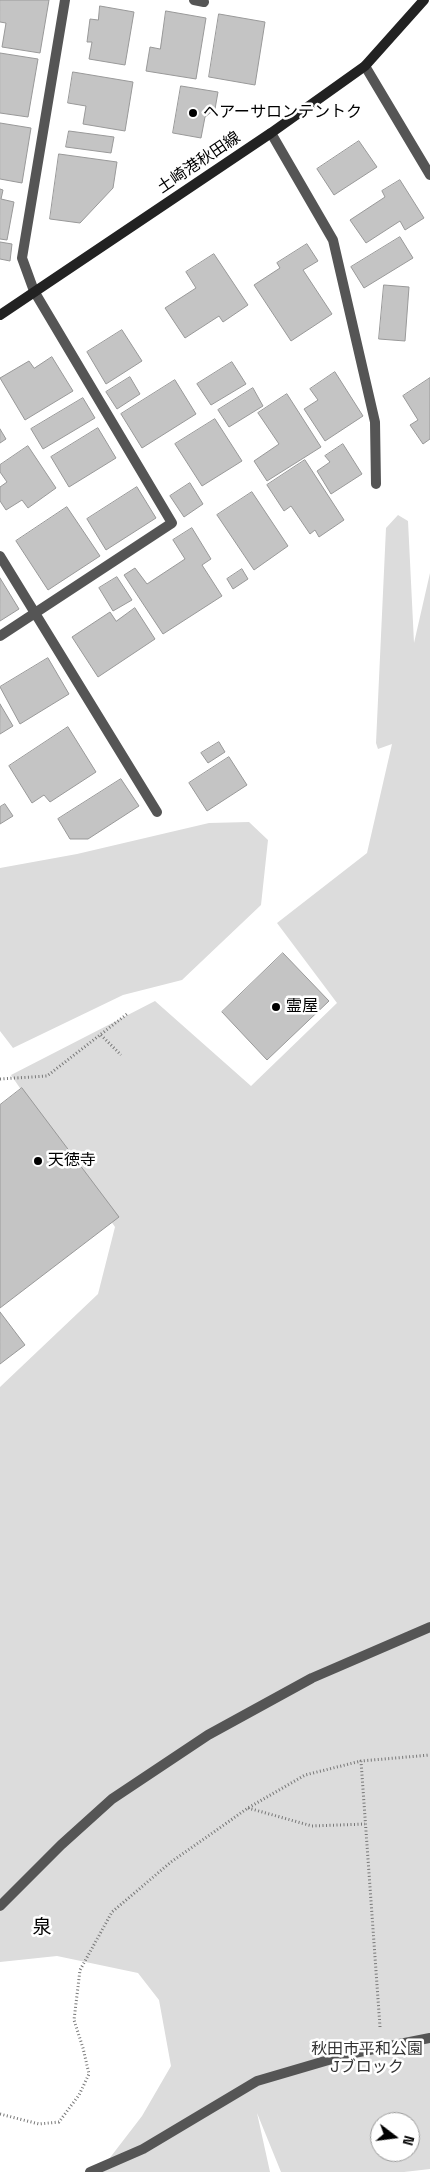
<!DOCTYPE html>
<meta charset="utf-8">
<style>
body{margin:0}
#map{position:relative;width:430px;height:2172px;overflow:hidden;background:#fff;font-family:"Space Grotesk",sans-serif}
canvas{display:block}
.north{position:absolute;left:370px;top:2112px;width:50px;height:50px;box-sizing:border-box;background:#fff;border:1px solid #999;border-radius:50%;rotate:105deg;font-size:14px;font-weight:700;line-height:20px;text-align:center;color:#000}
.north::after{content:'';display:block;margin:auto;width:18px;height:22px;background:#000;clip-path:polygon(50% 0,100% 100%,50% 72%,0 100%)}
</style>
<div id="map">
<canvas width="430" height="2172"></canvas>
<div class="north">N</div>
</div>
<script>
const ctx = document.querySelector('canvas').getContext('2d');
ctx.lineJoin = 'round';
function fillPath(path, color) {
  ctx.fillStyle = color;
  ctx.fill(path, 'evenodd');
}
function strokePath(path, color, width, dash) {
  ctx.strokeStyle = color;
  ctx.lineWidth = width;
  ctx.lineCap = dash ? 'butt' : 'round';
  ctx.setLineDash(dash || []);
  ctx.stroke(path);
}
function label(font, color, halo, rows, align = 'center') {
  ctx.font = font + ' "Space Grotesk","Noto Sans JP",sans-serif';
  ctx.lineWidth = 5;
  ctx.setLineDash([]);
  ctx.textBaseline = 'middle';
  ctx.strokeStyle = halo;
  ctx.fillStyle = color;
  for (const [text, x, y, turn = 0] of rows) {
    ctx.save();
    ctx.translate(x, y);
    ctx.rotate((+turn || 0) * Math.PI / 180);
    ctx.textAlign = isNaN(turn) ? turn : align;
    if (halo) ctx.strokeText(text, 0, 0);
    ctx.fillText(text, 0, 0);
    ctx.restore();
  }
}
fillPath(new Path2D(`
 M398 515 408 521 414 643 430 573V2169L404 2172H281L257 2113 270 2172H99L142 2116 171 2066 159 2000 138 1973 57 1956 0 1962V1387L98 1294 115 1227 11 1075 155 1001 251 1086 337 1003 277 923 367 853 392 744 378 749 376 743 386 528ZM380 2122H410V2152H380Z
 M249 822 268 840 261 905 182 980 123 995 13 1048 0 1031V868L77 854 209 823Z`), '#dcdcdc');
const building = new Path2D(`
 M0 0H49L40 53 2 47 6 23 0 22Z
 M100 6 134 12 125 65 89 59 92 42H87L90 19 98 20Z
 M166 11 206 18 196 79 146 71 150 47 160 49Z
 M219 14 265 22 255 85 209 77Z
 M0 53 38 59 28 117 0 113Z
 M73 72 133 82 125 131 83 124 86 106 68 103Z
 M181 86 218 92 215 109 205 117 201 138 173 133Z
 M0 123 31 128 22 183 0 179Z
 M69 131 114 137 111 153 66 147Z
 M359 141 377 167 334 195 317 169Z
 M59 154 117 162 113 188 80 223 50 219Z
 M400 180 424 218 405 230 400 221 366 243 350 220 385 197 382 191Z
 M0 189 3 190 1 199 14 202 7 240 0 239Z
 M400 237 413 258 364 288 351 267Z
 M0 242 12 244 10 261 0 259Z
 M307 244 318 261 303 270 332 314 291 341 254 285 280 268 277 263Z
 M214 254 248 305 223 322 219 316 185 338 165 308 196 288 186 272Z
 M384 285 409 287 405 341 379 339Z
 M122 330 142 361 106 384 87 352Z
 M52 357 73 391 25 420 0 378 29 361 34 368Z
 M232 362 246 384 211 405 197 384Z
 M335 372 363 416 325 441 304 409 318 400 310 389Z
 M130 377 140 394 117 409 106 392Z
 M430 378V439L423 444 410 425 418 420 403 396Z
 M175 380 196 414 142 448 121 414Z
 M253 388 263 406 229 427 218 410Z
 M287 394 321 447 267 481 254 461 279 444 258 413Z
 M83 398 95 418 43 449 31 429Z
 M215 419 242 461 202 486 175 444Z
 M98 428 116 458 69 487 51 457Z
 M0 429 6 439 0 443Z
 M343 444 362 474 331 494 317 471 330 462 325 456Z
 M28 446 56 488 28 508 22 500 6 510 0 501V487L7 482 0 472V465Z
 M305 460 344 520 319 537 315 530 310 534 291 506 284 511 267 485Z
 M190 483 203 504 184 517 170 496Z
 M137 487 156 518 106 550 87 519Z
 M252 492 288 546 254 570 217 515Z
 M67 507 100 556 48 590 16 541Z
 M192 528 211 559 202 565 222 596 163 634 124 575 135 568 147 584 185 559 173 540Z
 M242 569 248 579 233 589 227 579Z
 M117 577 132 600 113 611 99 588Z
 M0 578 19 609 0 621Z
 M135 608 155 639 98 677 72 637 110 612 116 621Z
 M48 658 69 694 20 724 0 687Z
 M0 704 13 726 0 734Z
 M68 727 96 772 50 802 44 795 32 803 9 766Z
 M219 742 225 752 208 763 201 753Z
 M229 757 247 785 207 811 189 783Z
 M121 779 139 806 88 839H70L58 819Z
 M5 804 13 816 0 824V807Z
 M283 953 329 1001 267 1060 222 1012Z
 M22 1088 119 1217 0 1308V1105Z
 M0 1312 25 1345 0 1364Z`);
fillPath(building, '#c4c4c4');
strokePath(building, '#999', 1);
strokePath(new Path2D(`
 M101 1035 121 1055
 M0 1079 47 1076 127 1014
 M248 1808 312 1826 365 1824
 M380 2027 361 1761 430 1755
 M0 2114 39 2124 59 2122 79 2095 89 2074 83 2048 74 2020 80 1970 112 1912 171 1862 248 1808 305 1775 361 1761`), '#777', 3, [1, 2.5]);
strokePath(new Path2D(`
 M0 1906 61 1845 112 1799 208 1735 312 1678 430 1627
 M90 2172 143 2149 257 2081 349 2054 430 2038`), '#555', 10);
strokePath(new Path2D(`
 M194 0 204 2
 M365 66 430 175
 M271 133 333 240 375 422 376 484
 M0 556 157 812
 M0 636 172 523 34 291 22 258 65 0`), '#555', 10);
strokePath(new Path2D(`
 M0 315 271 133 365 66 424 0`), '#222', 10);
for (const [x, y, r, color] of [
 [193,113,5,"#000"],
 [276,1007,5,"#000"],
 [38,1161,5,"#000"]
]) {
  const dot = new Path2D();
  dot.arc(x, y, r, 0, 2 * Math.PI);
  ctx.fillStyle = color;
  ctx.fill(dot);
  strokePath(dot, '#fff', 2);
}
label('16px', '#000', '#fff', [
 ["ヘアーサロンテントク",203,113],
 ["霊屋",286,1007],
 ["天徳寺",48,1161]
], 'left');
label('16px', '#000', '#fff', [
 ["土崎港秋田線",199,163,-34]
]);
label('16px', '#333', '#fff', [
 ["秋田市平和公園",367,2050],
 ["Jブロック",367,2068]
]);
label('19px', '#000', '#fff', [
 ["泉",42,1928]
]);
</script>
